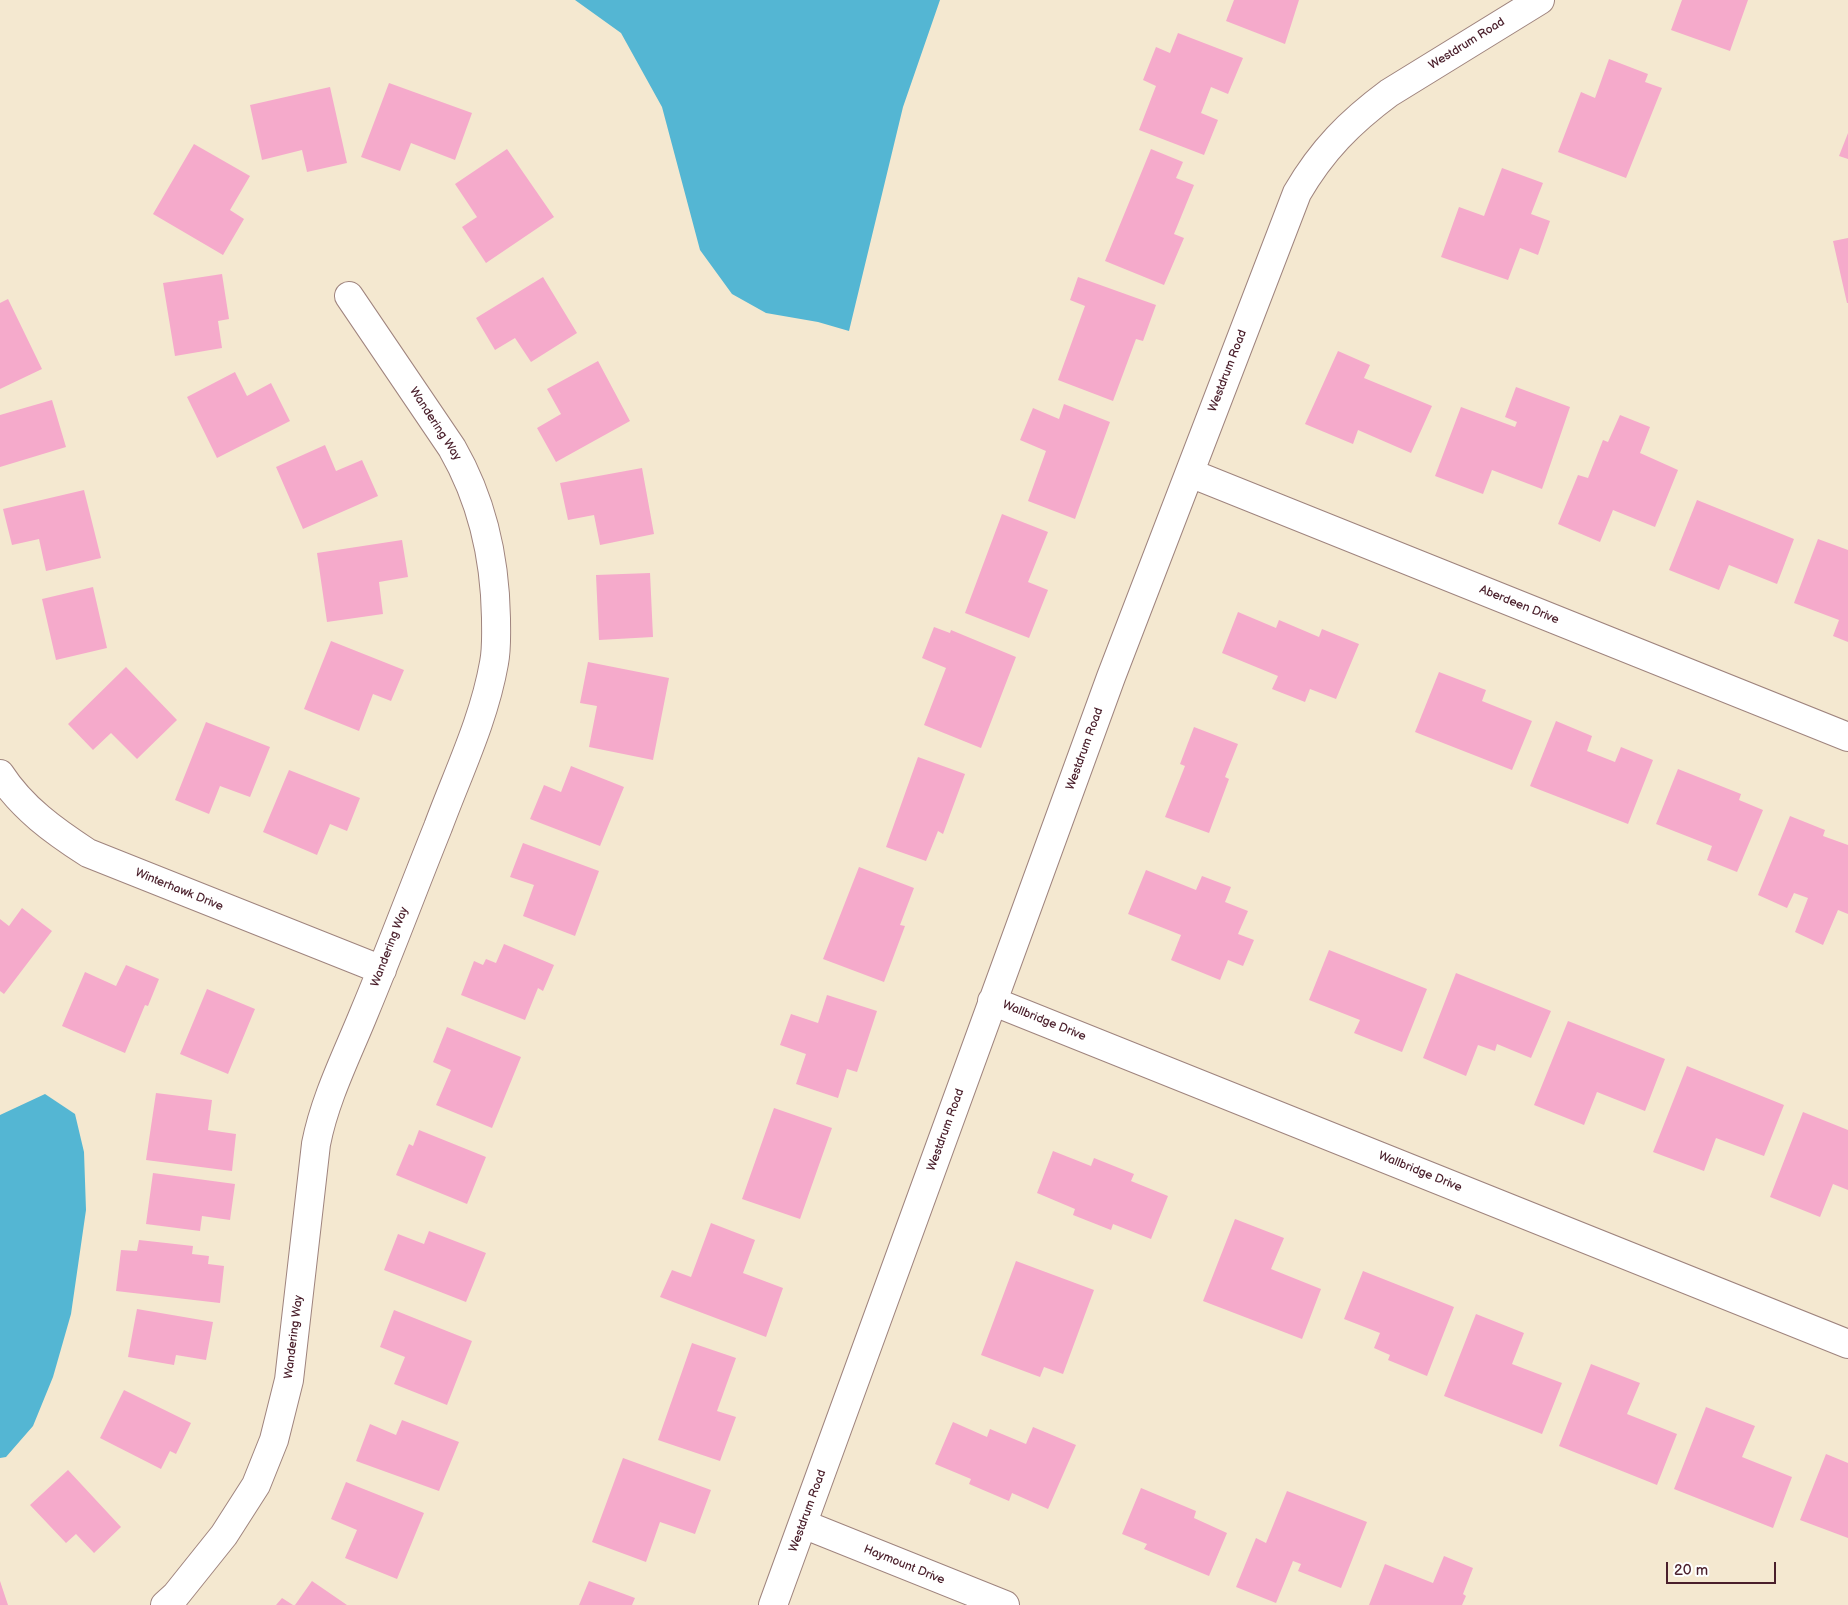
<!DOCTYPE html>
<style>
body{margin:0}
#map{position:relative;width:1848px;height:1605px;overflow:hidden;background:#f4e8d0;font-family:"Balsamiq Sans",sans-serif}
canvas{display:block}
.scale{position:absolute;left:1666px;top:1562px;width:110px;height:22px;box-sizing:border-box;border:2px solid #4a1f2b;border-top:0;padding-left:6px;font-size:15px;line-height:18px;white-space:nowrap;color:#4a1f2b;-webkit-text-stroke:4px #fff;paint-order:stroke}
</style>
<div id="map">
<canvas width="1848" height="1605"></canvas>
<div class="scale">20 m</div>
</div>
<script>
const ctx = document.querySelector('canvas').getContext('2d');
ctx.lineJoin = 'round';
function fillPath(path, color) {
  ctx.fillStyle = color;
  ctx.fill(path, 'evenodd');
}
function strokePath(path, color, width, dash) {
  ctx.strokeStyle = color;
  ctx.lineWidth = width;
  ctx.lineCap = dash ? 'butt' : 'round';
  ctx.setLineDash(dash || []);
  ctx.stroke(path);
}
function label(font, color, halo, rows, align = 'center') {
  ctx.font = font + ' "Balsamiq Sans",sans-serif';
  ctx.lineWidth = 4;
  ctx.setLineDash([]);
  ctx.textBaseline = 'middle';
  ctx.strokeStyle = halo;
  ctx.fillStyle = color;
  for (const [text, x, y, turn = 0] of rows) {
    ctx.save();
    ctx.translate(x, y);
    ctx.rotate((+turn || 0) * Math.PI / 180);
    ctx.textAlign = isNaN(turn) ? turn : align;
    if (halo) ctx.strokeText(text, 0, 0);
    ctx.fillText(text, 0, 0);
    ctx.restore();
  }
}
fillPath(new Path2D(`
 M575 0H940L903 107 849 331 818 322 766 313 732 294 700 250 662 107 621 33Z
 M45 1094 75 1114 84 1152 86 1210 71 1314 53 1377 33 1426 6 1457 0 1458V1115Z`), '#54b6d3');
fillPath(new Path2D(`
 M1234 0H1299L1285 44 1226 21Z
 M1682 0H1748L1730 51 1671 30Z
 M1178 33 1243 58 1228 94 1211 87 1201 113 1218 120 1204 155 1139 130 1156 86 1143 80 1156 47 1170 53Z
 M1609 59 1648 74 1645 82 1662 88 1626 178 1558 152 1581 92 1595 98Z
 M389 83 472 113 455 160 411 143 400 171 361 157Z
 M330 87 347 163 307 172 302 150 262 160 250 105Z
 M1848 133V159L1839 156Z
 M194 144 250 176 230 210 244 219 223 255 153 214Z
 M507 149 554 217 486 263 462 227 477 217 455 184Z
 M1151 149 1183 162 1176 178 1194 185 1174 234 1184 238 1164 285 1105 261Z
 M1502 168 1543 183 1531 214 1550 221 1538 255 1520 248 1508 280 1441 257 1459 207 1484 216Z
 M1848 238V303H1847L1833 241Z
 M222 274 229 319 218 321 222 348 175 356 163 283Z
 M543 277 577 333 531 362 515 338 495 350 476 318Z
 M1078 277 1156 305 1143 341 1136 339 1113 401 1058 380 1085 306 1070 300Z
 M8 299 42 369 0 389V303Z
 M1338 351 1370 365 1364 378 1432 406 1411 453 1358 430 1353 444 1305 424Z
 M598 361 630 421 556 462 537 428 561 414 547 389Z
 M235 372 247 396 271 383 290 421 217 458 187 397Z
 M1516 387 1570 407 1542 489 1492 470 1483 494 1435 476 1461 407 1515 427 1517 422 1505 417Z
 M52 400 66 447 0 467V415Z
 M1064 404 1110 422 1075 519 1028 501 1046 451 1020 440 1033 408 1059 419Z
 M1620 415 1650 427 1640 453 1678 470 1655 527 1613 510 1600 542 1558 524 1578 475 1588 478 1603 440 1608 442Z
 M325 445 336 471 362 460 378 496 303 529 276 467Z
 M642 468 654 534 600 545 594 515 568 520 560 483Z
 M84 490 101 558 46 571 39 539 12 545 3 509Z
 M1697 500 1794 539 1777 584 1729 565 1719 590 1669 570Z
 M1002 514 1048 532 1028 582 1048 590 1029 638 965 613Z
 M1818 539 1848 550V642L1833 636 1839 620 1794 603Z
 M402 540 408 577 379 582 383 614 327 622 317 553Z
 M650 573 653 637 599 640 596 575Z
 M93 587 107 648 56 660 42 599Z
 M1238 612 1276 628 1279 620 1319 637 1322 629 1359 644 1336 699 1310 689 1305 702 1272 689 1278 676 1222 653Z
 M934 627 950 633 951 630 1016 657 981 748 924 725 946 668 922 658Z
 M331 641 404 670 391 701 373 694 359 731 304 709Z
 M588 662 669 678 653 760 589 747 597 706 580 703Z
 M126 667 177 720 137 759 111 733 93 750 68 724Z
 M1439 672 1486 690 1482 701 1532 721 1512 770 1415 732Z
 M1556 721 1592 736 1587 751 1615 762 1621 747 1653 760 1628 824 1530 786Z
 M206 722 270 747 250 797 220 786 209 814 175 800Z
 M1194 727 1238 744 1225 777 1229 779 1209 833 1165 817 1185 766 1180 764Z
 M918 757 965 774 943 834 938 831 926 861 886 847Z
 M571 766 624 787 600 846 530 819 544 785 561 792Z
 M1678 769 1741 794 1739 800 1763 810 1737 872 1707 860 1712 846 1656 824Z
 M289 770 360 798 347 831 330 824 317 855 263 832Z
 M1790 816 1825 830 1823 836 1848 845V914L1838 910 1823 945 1795 932 1808 898 1794 893 1787 908 1758 895Z
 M523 843 599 871 575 936 523 916 534 885 510 877Z
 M859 867 914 888 900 925 905 926 884 982 823 959Z
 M1146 870 1196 890 1202 876 1231 887 1225 902 1248 911 1238 934 1254 940 1243 966 1228 960 1220 980 1171 960 1181 935 1128 914Z
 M22 908 52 931 4 994 0 991V919L9 926Z
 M504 944 554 965 543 991 538 988 525 1020 461 995 474 961 483 965 486 959 496 963Z
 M1329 950 1427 989 1402 1052 1354 1033 1360 1020 1309 1000Z
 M126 965 159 979 148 1006 145 1005 125 1053 62 1026 85 972 116 986Z
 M1456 973 1551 1011 1531 1058 1497 1044 1495 1051 1478 1045 1466 1076 1423 1058Z
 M207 989 255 1009 228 1074 180 1054Z
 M827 995 877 1011 857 1072 847 1069 838 1098 796 1084 806 1054 780 1045 791 1014 818 1023Z
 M1568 1021 1665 1059 1645 1111 1597 1092 1584 1125 1534 1105Z
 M447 1027 521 1057 492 1128 436 1105 451 1070 433 1062Z
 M1687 1066 1784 1105 1764 1156 1716 1138 1704 1171 1653 1152Z
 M156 1093 212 1100 208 1130 236 1134 232 1171 146 1160Z
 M774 1108 832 1128 800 1219 742 1199Z
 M1803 1112 1848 1130V1190L1833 1184 1820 1217 1770 1197Z
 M419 1130 486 1157 467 1204 396 1175 409 1144 413 1146Z
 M1053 1151 1091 1166 1094 1158 1134 1174 1131 1181 1168 1196 1151 1239 1113 1224 1111 1230 1073 1215 1075 1209 1037 1193Z
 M153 1173 235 1184 230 1220 202 1216 200 1231 146 1224Z
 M1235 1219 1284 1238 1271 1269 1321 1289 1302 1339 1203 1301Z
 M711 1223 755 1240 743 1273 783 1288 766 1337 660 1297 672 1270 691 1277Z
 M429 1231 486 1253 466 1302 384 1270 398 1234 424 1244Z
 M139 1240 193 1246 192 1254 209 1256 208 1264 224 1266 220 1303 116 1291 121 1250 137 1251Z
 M1016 1261 1094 1290 1063 1374 1044 1367 1040 1377 981 1355Z
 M1363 1271 1454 1307 1427 1376 1388 1360 1390 1355 1374 1348 1380 1333 1344 1319Z
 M137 1309 213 1322 206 1360 176 1355 174 1365 128 1357Z
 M394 1310 472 1341 447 1405 394 1384 405 1357 380 1347Z
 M1476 1314 1524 1333 1512 1364 1562 1383 1542 1434 1444 1396Z
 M692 1343 736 1358 717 1411 736 1417 720 1461 658 1440Z
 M1591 1364 1640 1383 1627 1414 1677 1434 1657 1485 1559 1446Z
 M124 1390 191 1423 176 1454 170 1451 161 1469 100 1438Z
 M1706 1407 1755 1426 1742 1457 1792 1477 1773 1528 1674 1489Z
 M402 1420 459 1442 439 1491 356 1461 370 1424 396 1435Z
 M953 1422 987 1437 990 1429 1026 1444 1033 1427 1076 1445 1048 1509 1012 1493 1009 1501 969 1484 971 1479 935 1464Z
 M1826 1454 1848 1463V1538L1800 1520Z
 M623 1458 711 1490 695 1534 660 1522 646 1562 592 1542Z
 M68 1470 121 1527 94 1553 76 1534 66 1543 30 1505Z
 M346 1482 424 1513 397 1579 345 1558 357 1530 331 1519Z
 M1141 1488 1196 1511 1194 1518 1227 1533 1209 1576 1144 1549 1147 1544 1122 1534Z
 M1287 1491 1367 1522 1341 1588 1298 1571 1301 1564 1293 1561 1276 1603 1236 1587 1256 1538 1266 1543Z
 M1444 1556 1473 1568 1463 1594 1466 1596 1462 1605H1369L1385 1564 1433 1583Z
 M0 1581 8 1605H0Z
 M312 1581 347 1605H295Z
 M589 1581 635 1598 632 1605H579Z
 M282 1598 293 1605H276Z`), '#f5aacb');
const street = new Path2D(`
 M1190 473 1848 737
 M0 774C22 808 54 831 88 853L382 970
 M992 1001 1848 1344
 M803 1524 1005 1605
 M165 1605 176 1595 224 1535 256 1485 274 1440 289 1380 316 1144C325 1098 347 1055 364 1013 390 951 413 889 438 827 458 773 484 720 494 663 497 648 496 633 496 618 495 558 482 500 452 448L349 296
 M773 1605 1111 677 1297 193C1322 150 1350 122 1389 93L1540 0`);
strokePath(street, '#9f847e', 30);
strokePath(street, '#fff', 28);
label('12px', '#4a1f2b', '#fff', [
 ["Westdrum Road",1467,44,-32],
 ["Westdrum Road",1228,371,-69],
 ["Wandering Way",435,424,57],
 ["Aberdeen Drive",1519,605,22],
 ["Westdrum Road",1085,749,-70],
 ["Winterhawk Drive",179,890,22],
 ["Wandering Way",390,947,-69],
 ["Wallbridge Drive",1044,1021,22],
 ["Westdrum Road",946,1130,-70],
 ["Wallbridge Drive",1420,1172,22],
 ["Wandering Way",294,1337,-83],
 ["Westdrum Road",808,1511,-70],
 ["Haymount Drive",904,1565,22]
]);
</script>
